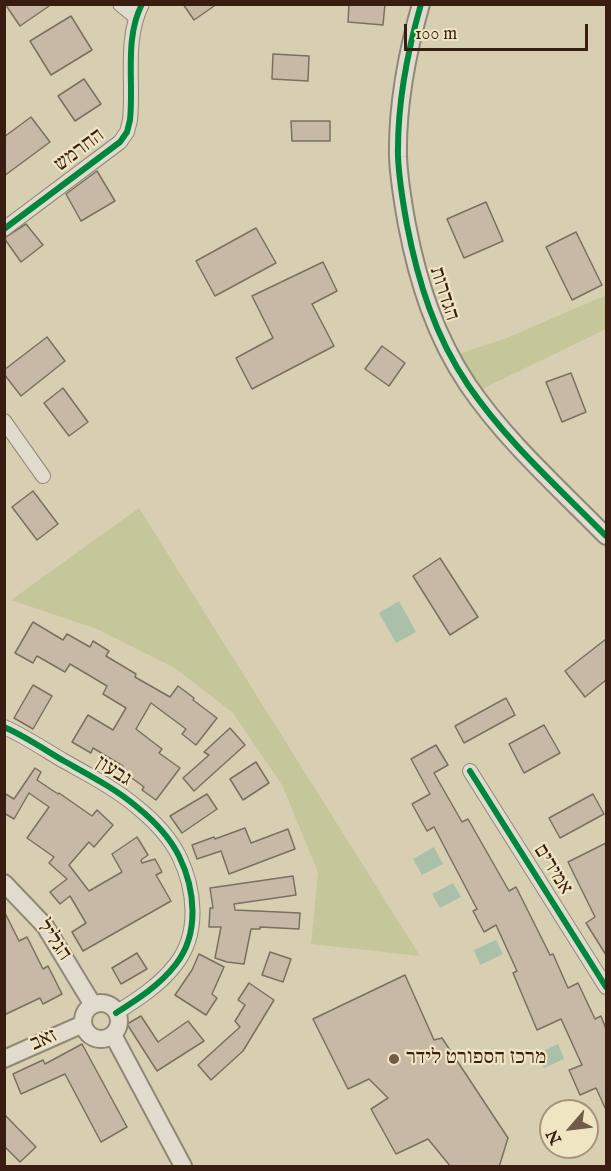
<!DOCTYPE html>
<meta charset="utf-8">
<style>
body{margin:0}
#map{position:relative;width:611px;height:1171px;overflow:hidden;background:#d8cfb2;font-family:"IM FELL English",serif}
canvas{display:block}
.frame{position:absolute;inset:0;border:6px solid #391d11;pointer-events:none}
.north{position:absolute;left:539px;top:1099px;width:60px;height:60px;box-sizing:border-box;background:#efe5c3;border:2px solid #a6957c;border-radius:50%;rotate:242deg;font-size:16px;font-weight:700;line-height:24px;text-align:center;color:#391d11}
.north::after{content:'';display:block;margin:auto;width:21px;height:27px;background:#715b49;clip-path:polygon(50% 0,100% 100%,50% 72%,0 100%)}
.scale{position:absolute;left:404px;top:24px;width:184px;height:27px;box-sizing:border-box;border:3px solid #391d11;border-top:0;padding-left:8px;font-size:18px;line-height:21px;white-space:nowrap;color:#391d11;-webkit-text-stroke:4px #efe5c3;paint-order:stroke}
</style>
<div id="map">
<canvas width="611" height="1171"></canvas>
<div class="frame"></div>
<div class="north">N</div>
<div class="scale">100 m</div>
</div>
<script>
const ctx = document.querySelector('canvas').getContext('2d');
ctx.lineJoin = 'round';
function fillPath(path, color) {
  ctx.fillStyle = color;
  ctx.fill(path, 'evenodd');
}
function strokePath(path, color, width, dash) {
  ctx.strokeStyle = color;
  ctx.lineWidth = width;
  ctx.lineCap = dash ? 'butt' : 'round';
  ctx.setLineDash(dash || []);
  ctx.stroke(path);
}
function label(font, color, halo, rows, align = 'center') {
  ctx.font = font + ' "IM FELL English","Frank Ruhl Libre",serif';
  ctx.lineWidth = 4.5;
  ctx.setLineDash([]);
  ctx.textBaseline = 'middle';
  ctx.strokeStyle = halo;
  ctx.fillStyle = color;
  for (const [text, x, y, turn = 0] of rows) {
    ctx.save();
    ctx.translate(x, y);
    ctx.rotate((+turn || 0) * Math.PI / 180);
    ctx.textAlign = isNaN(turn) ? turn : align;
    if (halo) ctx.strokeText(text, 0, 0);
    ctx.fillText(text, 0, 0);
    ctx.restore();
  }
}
fillPath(new Path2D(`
 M606 295V329L476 392 449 357 507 338Z
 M139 508 420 956 311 944 318 872 282 785 233 713 175 668 97 629 11 600Z`), '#c5c699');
fillPath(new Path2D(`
 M399 601 416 632 396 643 379 613Z
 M434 847 443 864 422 875 413 859Z
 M453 883 461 897 440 908 432 894Z
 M496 940 503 954 480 965 474 950Z
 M558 1044 564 1059 544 1068 537 1054Z`), '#aac0a9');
const building = new Path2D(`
 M5 4H52L20 26Z
 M183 4H217L194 20Z
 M349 4H385L383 25 348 22Z
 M71 16 92 50 51 75 30 41Z
 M273 54 309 56 308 81 272 79Z
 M84 79 101 104 75 121 58 96Z
 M31 117 50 142 4 176V137Z
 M291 121H330V141H292Z
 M97 171 115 201 81 221 66 194Z
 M486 202 503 241 464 258 447 219Z
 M26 224 43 245 21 262 4 238Z
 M256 228 276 263 215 296 196 261Z
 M576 232 602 285 572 300 546 247Z
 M323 262 337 291 312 304 334 346 252 389 236 358 273 338 252 296Z
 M47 337 65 361 21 396 4 374V370Z
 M382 346 405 363 389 386 365 369Z
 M571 373 586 412 562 422 546 382Z
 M63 388 88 422 69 436 44 403Z
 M33 491 58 524 37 540 12 507Z
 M440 558 478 617 450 635 413 576Z
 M33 622 63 640 67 634 90 647 93 641 109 651 106 656 136 674 135 677 170 697 178 686 194 698 193 700 217 718 196 745 182 734 186 729 151 703 136 729 162 749 159 753 180 768 156 800 142 790 144 787 121 770 123 766 93 748 91 753 72 742 88 715 113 730 126 708 103 694 107 686 70 664 65 672 37 656 33 663 15 653Z
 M606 639V680L585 697 565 671Z
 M33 685 52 696 33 729 14 718Z
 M506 698 515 715 464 743 455 726Z
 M544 725 560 753 524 773 509 744Z
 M230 728 245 745 194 791 183 778 209 755 204 752Z
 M436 745 448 765 434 773 462 822 468 819 509 891 516 887 550 955 553 954 568 988 578 983 595 1019 601 1016 606 1029V1110L596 1088 580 1095 569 1070 582 1065 561 1019 537 1030 513 973 517 971 496 925 484 932 473 911 477 909 434 827 427 831 412 804 430 794 411 759Z
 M256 762 269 783 243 800 230 779Z
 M35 768 41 772 37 780 58 794 59 793 92 816 97 810 113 825 94 847 89 842 69 865 89 891 122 872 112 854 137 837 148 855 141 860 142 863 155 859 162 872 156 875 171 901 83 951 72 932 86 923 70 896 60 904 50 892 67 879 49 863 54 857 27 838 49 807 29 793 14 819 4 813V793L14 799Z
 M207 794 217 809 182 833 170 816Z
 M593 794 604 814 560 838 549 818Z
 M245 828 251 843 288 829 295 849 229 874 221 851 197 859 192 845 214 837 215 839Z
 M606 843V955L586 923 595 917 568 862Z
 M293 876 296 895 234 904 235 910 300 913 299 929 260 927V929H251L244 964 227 962 215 958 221 927H209L210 908H213L210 888Z
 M4 911 19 941 27 937 43 969 48 966 62 994 43 1004 40 998 4 1015Z
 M270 952 291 959 283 982 262 975Z
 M137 953 147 969 121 984 112 968Z
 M199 954 224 967 212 994 217 998 206 1015 175 995 192 970Z
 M405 975 434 1040 442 1038 508 1138 499 1167H451L428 1139 396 1154 371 1109 388 1098 369 1079 348 1089 313 1019Z
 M249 983 274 1000 243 1051 211 1080 198 1065 240 1027 235 1021 245 1005 238 1000Z
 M141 1016 158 1042 188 1021 204 1041 157 1071 127 1024Z
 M82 1044 127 1127 101 1142 65 1074 21 1094 13 1074 43 1060 45 1064Z
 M4 1114 36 1147 20 1162 4 1146Z`);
fillPath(building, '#c7b9a5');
strokePath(building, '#797061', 1.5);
const minor = new Path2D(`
 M120 4 136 17
 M4 229 120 142 127 132 130 120C134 82 124 39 142 4
 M4 421 43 476
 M4 727C25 736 45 750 64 761 89 775 116 789 137 807 153 820 170 838 179 856 195 889 200 933 176 964 160 985 138 999 116 1013
 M470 771 606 987`);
const tertiary = new Path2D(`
 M421 4C407 53 397 106 398 157 399 179 403 203 407 225 418 282 435 336 468 385 506 441 559 488 606 536
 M4 883 45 926 93 1005
 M83 1021a18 18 0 1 1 36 0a18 18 0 1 1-36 0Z
 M113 1035 183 1166
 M4 1059 83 1024`);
strokePath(minor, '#908876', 16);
strokePath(tertiary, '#908876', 20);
strokePath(minor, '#e0dbcc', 14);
strokePath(tertiary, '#e0dbcc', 16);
strokePath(new Path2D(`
 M421 4C407 53 397 106 398 157 399 179 403 203 407 225 418 282 435 336 468 385 506 441 559 488 606 536
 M4 229 120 142 127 132 130 120C134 82 124 39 142 4
 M4 727C25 736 45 750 64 761 89 775 116 789 137 807 153 820 170 838 179 856 195 889 200 933 176 964 160 985 138 999 116 1013
 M470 771 606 987`), '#00873e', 6);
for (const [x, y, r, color] of [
 [394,1059,6,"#715b49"]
]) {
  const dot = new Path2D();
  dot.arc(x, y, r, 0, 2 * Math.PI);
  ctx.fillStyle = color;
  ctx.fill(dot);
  strokePath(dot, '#efe5c3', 2);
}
label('21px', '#391d11', '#efe5c3', [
 ["החרמש",80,151,-37],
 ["הגדרות",443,294,72],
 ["גבעון",113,772,32],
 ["אמירים",552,870,58],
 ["הגליל",53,941,55],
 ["זאב",44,1041,-24]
]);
label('21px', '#391d11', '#efe5c3', [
 ["מרכז הספורט לידר",406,1059]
], 'left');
</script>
